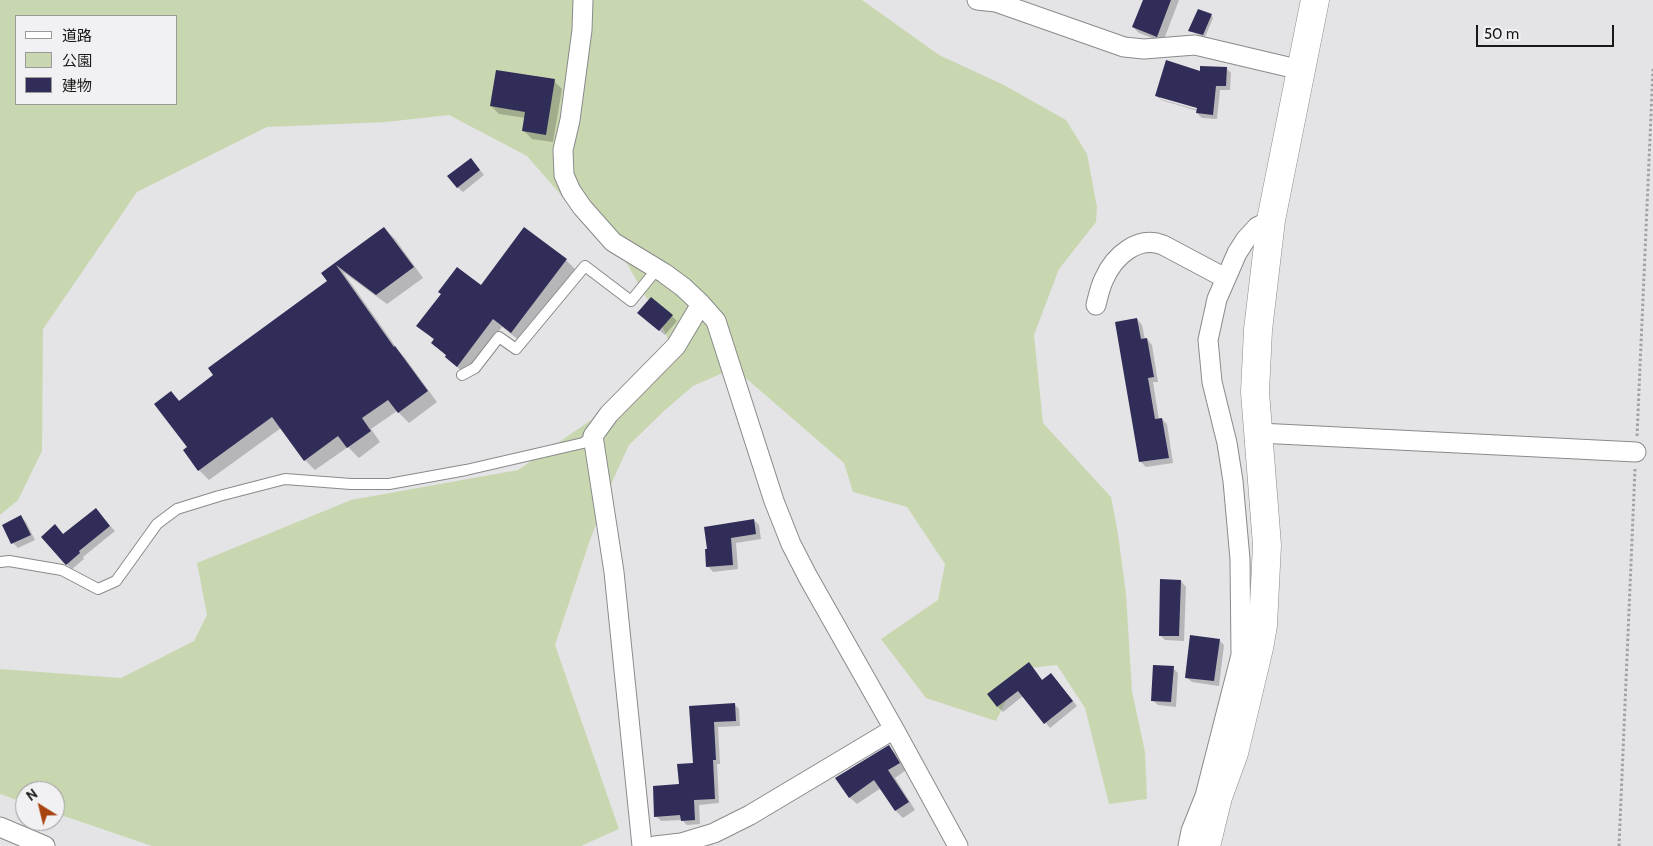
<!DOCTYPE html>
<meta charset="utf-8">
<style>
body{margin:0}
#map{position:relative;width:1653px;height:846px;overflow:hidden;background:#e4e4e6;font-family:Cabin,"Noto Sans JP",sans-serif}
canvas{display:block}
.legend{position:absolute;left:15px;top:15px;width:162px;height:90px;box-sizing:border-box;background:#f1f1f3;border:1px solid #9a9a9b;margin:0;padding:6px 9px;list-style:none;font-size:15px;color:#181818}
.legend li{display:flex;align-items:center;gap:10px;height:25px}
.legend b{width:25px;border:1px solid #9a9a9b}
.north{position:absolute;left:15px;top:781px;width:50px;height:50px;box-sizing:border-box;background:#f1f1f3;border:1px solid #9a9a9b;border-radius:50%;rotate:324deg;font-size:14px;font-weight:700;line-height:20px;text-align:center;color:#181818}
.north::after{content:'';display:block;margin:auto;width:18px;height:22px;background:#a84412;clip-path:polygon(50% 0,100% 100%,50% 72%,0 100%)}
.scale{position:absolute;left:1476px;top:25px;width:138px;height:22px;box-sizing:border-box;border:2px solid #181818;border-top:0;padding-left:6px;font-size:15px;line-height:18px;white-space:nowrap;color:#181818;-webkit-text-stroke:4px #f1f1f3;paint-order:stroke}
</style>
<div id="map">
<canvas width="1653" height="846"></canvas>
<ul class="legend">
<li><b style="height:6px;background:#fff"></b>道路</li>
<li><b style="height:14px;background:#c9d7b0"></b>公園</li>
<li><b style="height:14px;background:#312d59"></b>建物</li>
</ul>
<div class="north">N</div>
<div class="scale">50 m</div>
</div>
<script>
const ctx = document.querySelector('canvas').getContext('2d');
ctx.lineJoin = 'round';
function fillPath(path, color) {
  ctx.fillStyle = color;
  ctx.fill(path, 'evenodd');
}
function strokePath(path, color, width, dash) {
  ctx.strokeStyle = color;
  ctx.lineWidth = width;
  ctx.lineCap = dash ? 'butt' : 'round';
  ctx.setLineDash(dash || []);
  ctx.stroke(path);
}
fillPath(new Path2D(`
 M0 0H862L939 55 1004 85 1066 120 1087 154 1097 207 1096 222 1059 269 1034 335 1043 423 1111 497 1118 534 1126 594 1132 691 1145 752 1147 799 1109 804 1085 708 1057 665 1021 669 996 721 926 698 881 639 938 600 945 564 907 507 853 492 844 463 734 368 693 386 664 411 629 445 612 482 589 543 555 645 619 829 581 846H152L55 813V791H25V803L0 794V669L121 678 194 641 207 615 197 563 351 500 518 470 628 395 672 348 660 321 627 264 560 194 527 156 449 115 386 122 267 127 137 192 43 329 42 451 18 500 0 515ZM16 16H176V104H16Z`), '#c9d7b0');
fillPath(new Path2D(`
 M1144 0H1179L1163 42 1139 33 1133 27Z
 M1211 15 1213 18 1205 37 1190 31Z
 M1227 69 1231 73 1230 90H1220L1217 119 1202 118 1197 113 1198 111 1161 100 1156 95 1201 72ZM1160 96 1203 109 1202 111 1160 99Z
 M554 81 562 89 553 142 532 139 524 131 526 118 499 114 491 106Z
 M476 165 484 175 463 192 457 187Z
 M384 228 395 239 423 278 387 304 343 272 398 350 405 358 437 402 409 423 397 411 371 429 380 442 359 458 348 447 315 470 305 460 281 428 209 480 199 470 189 448 171 393 180 401 215 375 329 281 323 273Z
 M566 260 575 269 520 341 502 327 466 375 446 357 447 356 432 343 434 340 418 325 481 287Z
 M672 316 677 321 665 335 644 318Z
 M1137 319 1142 325 1145 340 1147 339 1152 345 1158 382H1153L1159 420 1162 419 1167 424 1173 463 1146 467 1141 462 1116 323Z
 M96 510 115 531 83 557 84 559 72 569 65 563 64 535Z
 M21 517 26 522 35 540 18 548 13 543Z
 M754 520 759 525 761 539 736 543 738 569 713 572 708 566 706 550Z
 M1181 581 1186 587 1184 641 1165 640 1160 635Z
 M1219 640 1224 645 1219 686 1192 682 1186 677Z
 M1173 668 1178 673 1176 707 1158 705 1152 700Z
 M1034 669 1043 681 1056 680 1077 706 1050 728 1023 696 1003 712 998 707Z
 M734 704 739 709 740 726 718 727 720 764H717L719 803 699 805 700 824 687 825 682 820 661 821 656 816 694 764 691 707Z
 M889 747 896 754 906 770 895 778 915 810 903 818 896 811 881 788 857 804 849 797Z`), '#0003');
fillPath(new Path2D(`
 M1143 0H1171L1157 37 1132 27Z
 M1198 9 1212 14 1203 35 1188 31Z
 M1166 60 1200 71V66L1227 67 1226 86H1216L1213 115 1196 113 1197 108 1155 96Z
 M496 70 555 79 546 135 522 131 525 112 490 106Z
 M471 158 480 170 457 188 447 176Z
 M384 227 414 267 376 295 336 265 394 347 395 346 428 391 398 413 388 400 362 418 371 431 347 448 338 436 304 461 272 417 198 471 183 450 187 447 154 404 171 391 179 401 213 375 208 368 327 281 321 273Z
 M524 227 567 259 511 333 493 319 457 367 445 357 446 355 431 343 434 339 416 326 441 294 438 292 457 267 481 285Z
 M651 297 673 315 659 331 637 313Z
 M1137 318 1141 339 1147 338 1154 377 1148 378 1155 419 1162 418 1169 458 1139 462 1115 322Z
 M96 508 110 526 79 551 80 553 66 565 64 563 41 537 55 524 63 534Z
 M21 515 31 535 11 544 2 525Z
 M754 519 756 534 731 538 733 565 706 567 705 549H707L704 527Z
 M1160 579 1181 580 1179 636H1159Z
 M1190 635 1220 639 1214 681 1185 678Z
 M1029 662 1042 680 1051 673 1073 701 1044 724 1018 691 997 707 987 694Z
 M1153 665 1174 666 1171 702 1151 701Z
 M735 703 736 721 714 722 716 760H713L715 799 694 800 695 820 681 821 680 815 654 817 653 786 679 784 677 764 693 763 689 706Z
 M889 745 900 763 888 770 909 802 895 811 874 780 849 798 835 778Z`), '#312d59');
const lane = new Path2D(`
 M462 375 475 368 499 337 516 349 585 266 631 301 657 269
 M0 562 9 561 62 570 98 589 116 581 157 524 177 509 219 496 285 479 351 484H389L466 470 583 443 593 436`);
const street = new Path2D(`
 M583 0 582 30 570 120 563 150 564 175 571 191 582 207 613 242 664 273 683 287 701 304 716 321 774 501 791 544 808 577 894 729 958 846
 M977 0 996 2 1124 47 1144 49 1195 45 1301 70
 M1096 305C1098 297 1100 287 1104 279 1114 256 1138 235 1163 245L1225 278
 M1259 433 1636 452
 M0 827 45 846
 M642 846 614 572 593 436 609 414 676 346 701 304
 M655 846 681 843 714 833 750 815 894 729
 M1188 846 1191 831 1205 796 1241 655 1240 559 1233 481 1227 443 1212 382 1208 340 1217 299 1237 253 1246 239 1257 227 1271 220`);
const secondary = new Path2D(`
 M1206 846 1218 797 1234 753 1259 648 1263 625 1267 545 1255 392 1258 330 1271 220 1315 0`);
strokePath(lane, '#898a8b', 12);
strokePath(street, '#898a8b', 21);
strokePath(secondary, '#898a8b', 29);
strokePath(new Path2D(`
 M1637 436 1653 69
 M1619 846 1635 469`), '#a2a2a4', 3, [2.5, 2.5]);
strokePath(lane, '#fff', 10);
strokePath(street, '#fff', 19);
strokePath(secondary, '#fff', 28);
</script>
